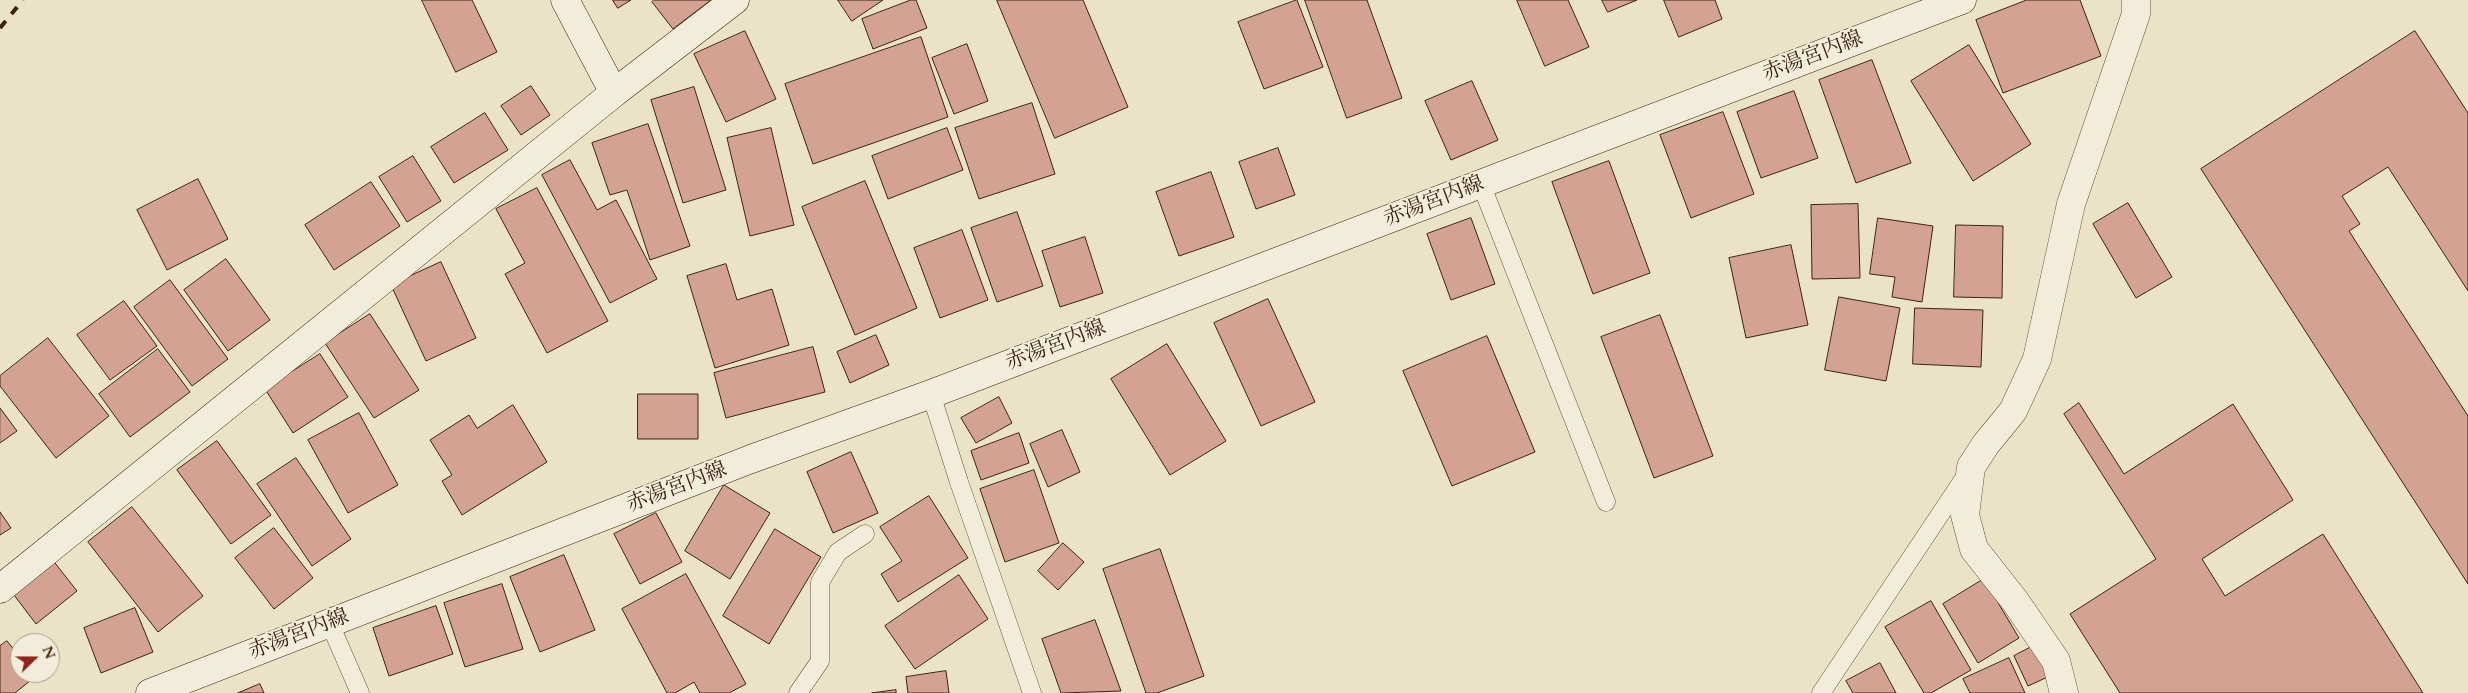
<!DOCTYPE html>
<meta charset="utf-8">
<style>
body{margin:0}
#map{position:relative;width:2468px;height:693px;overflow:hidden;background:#ebe3c8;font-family:Cardo,serif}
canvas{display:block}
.north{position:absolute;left:10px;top:633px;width:50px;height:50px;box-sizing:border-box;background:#f2eddb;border:1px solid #a99d89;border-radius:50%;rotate:68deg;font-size:14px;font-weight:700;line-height:20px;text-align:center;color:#3b240d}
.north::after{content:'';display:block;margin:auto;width:18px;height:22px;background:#8f2418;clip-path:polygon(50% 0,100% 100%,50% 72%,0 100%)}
</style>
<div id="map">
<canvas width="2468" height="693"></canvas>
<div class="north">N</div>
</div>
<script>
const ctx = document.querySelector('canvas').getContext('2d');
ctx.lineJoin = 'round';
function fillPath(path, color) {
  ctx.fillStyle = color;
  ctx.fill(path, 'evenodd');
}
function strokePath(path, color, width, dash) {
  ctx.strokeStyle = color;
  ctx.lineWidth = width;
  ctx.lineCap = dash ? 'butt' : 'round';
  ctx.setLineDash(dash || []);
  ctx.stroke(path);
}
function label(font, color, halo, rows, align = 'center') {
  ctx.font = font + ' Cardo,"Noto Serif JP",serif';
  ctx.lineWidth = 4;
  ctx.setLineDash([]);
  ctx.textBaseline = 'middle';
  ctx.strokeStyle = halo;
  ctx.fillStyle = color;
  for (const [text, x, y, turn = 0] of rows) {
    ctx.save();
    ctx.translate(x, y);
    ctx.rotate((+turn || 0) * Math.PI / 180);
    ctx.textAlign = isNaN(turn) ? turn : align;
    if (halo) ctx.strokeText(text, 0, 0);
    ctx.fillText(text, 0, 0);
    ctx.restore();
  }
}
const building = new Path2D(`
 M422 0H472L497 52 456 72Z
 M613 0H631L618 8Z
 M654 0H711L673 29 652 2Z
 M838 0H883L852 21Z
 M911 0H916L927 28 873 49 862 19Z
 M997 0H1083L1128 107 1055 138Z
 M1297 0 1323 67 1264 89 1238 22Z
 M1305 0H1367L1402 98 1347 118Z
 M1517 0H1568L1589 47 1545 66Z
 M1602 0H1637L1608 12Z
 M1664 0H1715L1722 19 1679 37Z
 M2027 0H2080L2101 56 2003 93 1976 20Z
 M745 31 776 99 726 122 694 54Z
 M2415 31 2468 113V291L2388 167 2342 196 2360 224 2349 231 2468 416V584L2201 169Z
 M921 37 948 117 813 164 785 84Z
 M967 44 988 101 954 114 932 58Z
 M1969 45 2031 144 1973 181 1911 81Z
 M1872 60 1911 163 1856 183 1819 80Z
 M1472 81 1498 140 1451 160 1425 101Z
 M531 86 550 115 521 135 501 106Z
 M694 87 726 190 683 203 651 100Z
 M1794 91 1818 158 1761 178 1737 112Z
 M1032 103 1055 174 979 199 955 128Z
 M1723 112 1754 194 1691 218 1660 135Z
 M485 113 508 150 454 183 431 147Z
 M648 124 690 246 650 260 627 190 610 195 592 143Z
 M771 128 794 225 750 236 727 138Z
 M947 128 963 170 888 199 872 156Z
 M1278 148 1295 195 1256 209 1239 162Z
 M413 156 441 201 407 222 379 177Z
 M570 160 597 210 616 200 657 279 610 303 542 175Z
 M1609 161 1650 273 1593 294 1552 182Z
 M1211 172 1234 237 1179 256 1156 192Z
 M198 179 228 239 167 270 137 210Z
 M865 181 917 308 855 335 802 207Z
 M371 182 400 226 334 270 305 225Z
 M537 188 608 321 547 353 505 274 525 263 496 209Z
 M2128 203 2172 277 2136 298 2093 224Z
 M1858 204 1860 278 1812 279 1811 205Z
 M1017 212 1043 286 997 302 971 228Z
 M1471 218 1495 284 1451 300 1427 234Z
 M1878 218 1933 226 1922 302 1892 297 1895 277 1870 274Z
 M1956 225 2003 226 2002 298 1954 297Z
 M962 230 988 300 940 318 914 248Z
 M1085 237 1103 293 1060 307 1042 251Z
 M1791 245 1808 325 1746 338 1729 258Z
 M226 259 270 320 228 351 184 290Z
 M441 262 476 338 426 361 391 285Z
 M726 264 737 300 772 289 789 345 715 368 687 276Z
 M170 280 228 359 192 386 134 307Z
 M1839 297 1900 308 1886 381 1825 370Z
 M1268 299 1315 402 1261 426 1214 323Z
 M124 301 157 346 110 380 77 335Z
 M1915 308 1983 310 1981 367 1913 364Z
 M370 314 419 390 374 418 325 343Z
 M1660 315 1713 456 1654 478 1601 337Z
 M876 335 889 365 850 383 837 352Z
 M1487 336 1535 452 1452 486 1403 371Z
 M48 338 109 416 56 458 0 386V376Z
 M1167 344 1226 441 1170 475 1111 379Z
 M813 347 825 392 726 418 714 373Z
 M158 349 190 392 130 437 99 394Z
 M320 354 348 397 293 433 265 389Z
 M638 394H698V439H638Z
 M999 397 1012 423 976 443 961 418Z
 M2079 403 2124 474 2233 404 2293 500 2202 559 2225 596 2323 534 2423 693H2120L2070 614 2156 559 2064 414Z
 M513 405 547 462 462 515 442 481 452 475 430 440 469 415 477 428Z
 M0 408 17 431 0 443Z
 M359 413 398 485 348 513 308 440Z
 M1062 430 1080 472 1048 487 1030 444Z
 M1019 433 1029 463 981 480 971 451Z
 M217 441 271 515 231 544 177 470Z
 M851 452 878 513 833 533 807 472Z
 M296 458 351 539 312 566 257 484Z
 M1034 470 1059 543 1005 562 980 489Z
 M724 485 770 513 730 579 685 551Z
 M929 496 968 558 898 602 881 574 902 561 880 527Z
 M132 507 203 596 158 632 88 542Z
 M0 512 11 528 0 535Z
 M656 513 682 562 640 584 614 534Z
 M274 528 313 578 274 609 235 558Z
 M775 529 821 557 769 644 723 616Z
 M1063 543 1084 562 1058 590 1038 571Z
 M1160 549 1204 676 1157 693H1146L1103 569Z
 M564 555 595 630 540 652 510 577Z
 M55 563 77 591 36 624 14 595Z
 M686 574 746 684 729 693H700L694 682 675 693H667L622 609Z
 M959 575 988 619 915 669 885 626Z
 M1984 579 2019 638 1978 663 1943 604Z
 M502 584 523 649 465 667 444 603Z
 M1931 601 1971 670 1931 693H1924L1885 627Z
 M436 606 453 654 389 676 373 628Z
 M135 608 153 652 101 673 84 628Z
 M1095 620 1121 691 1061 693 1042 639Z
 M7 641 20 657V673H33L36 676 15 693H0V646Z
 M2037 644 2052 675 2028 686 2014 656Z
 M2009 658 2025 693H1970L1963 679Z
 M1880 663 1896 693H1853L1846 681Z
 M946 671 949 693H908L906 677Z
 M260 684 264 693H238Z
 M896 690V693H872Z`);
fillPath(building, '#d4a292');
strokePath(building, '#3b240d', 1);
const lane = new Path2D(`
 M1481 184 1606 502
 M931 394 959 482 1032 693
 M330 624 360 693
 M798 693 820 661V582L838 552 865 534
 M1821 693 1967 474`);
const street = new Path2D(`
 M2064 693 2056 661 2015 601 1974 549 1965 515 1971 467 1986 444 2013 411 2037 359 2071 204 2136 14V0`);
const secondary = new Path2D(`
 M565 0 614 93
 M0 589 614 93 735 0
 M150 693 751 459 931 394 1962 0`);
strokePath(lane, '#67543c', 19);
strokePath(street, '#67543c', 29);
strokePath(secondary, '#3b240d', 29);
strokePath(lane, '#f2eddb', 18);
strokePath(street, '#f2eddb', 28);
strokePath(secondary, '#f2eddb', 28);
strokePath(new Path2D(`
 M0 28 23 0`), '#3b240d', 4, [9, 9]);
label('21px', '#3b240d', '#f2eddb', [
 ["赤湯宮内線",1813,57,-21],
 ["赤湯宮内線",1434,202,-21],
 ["赤湯宮内線",1056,346,-21],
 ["赤湯宮内線",677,488,-21],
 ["赤湯宮内線",299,635,-21]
]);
</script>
